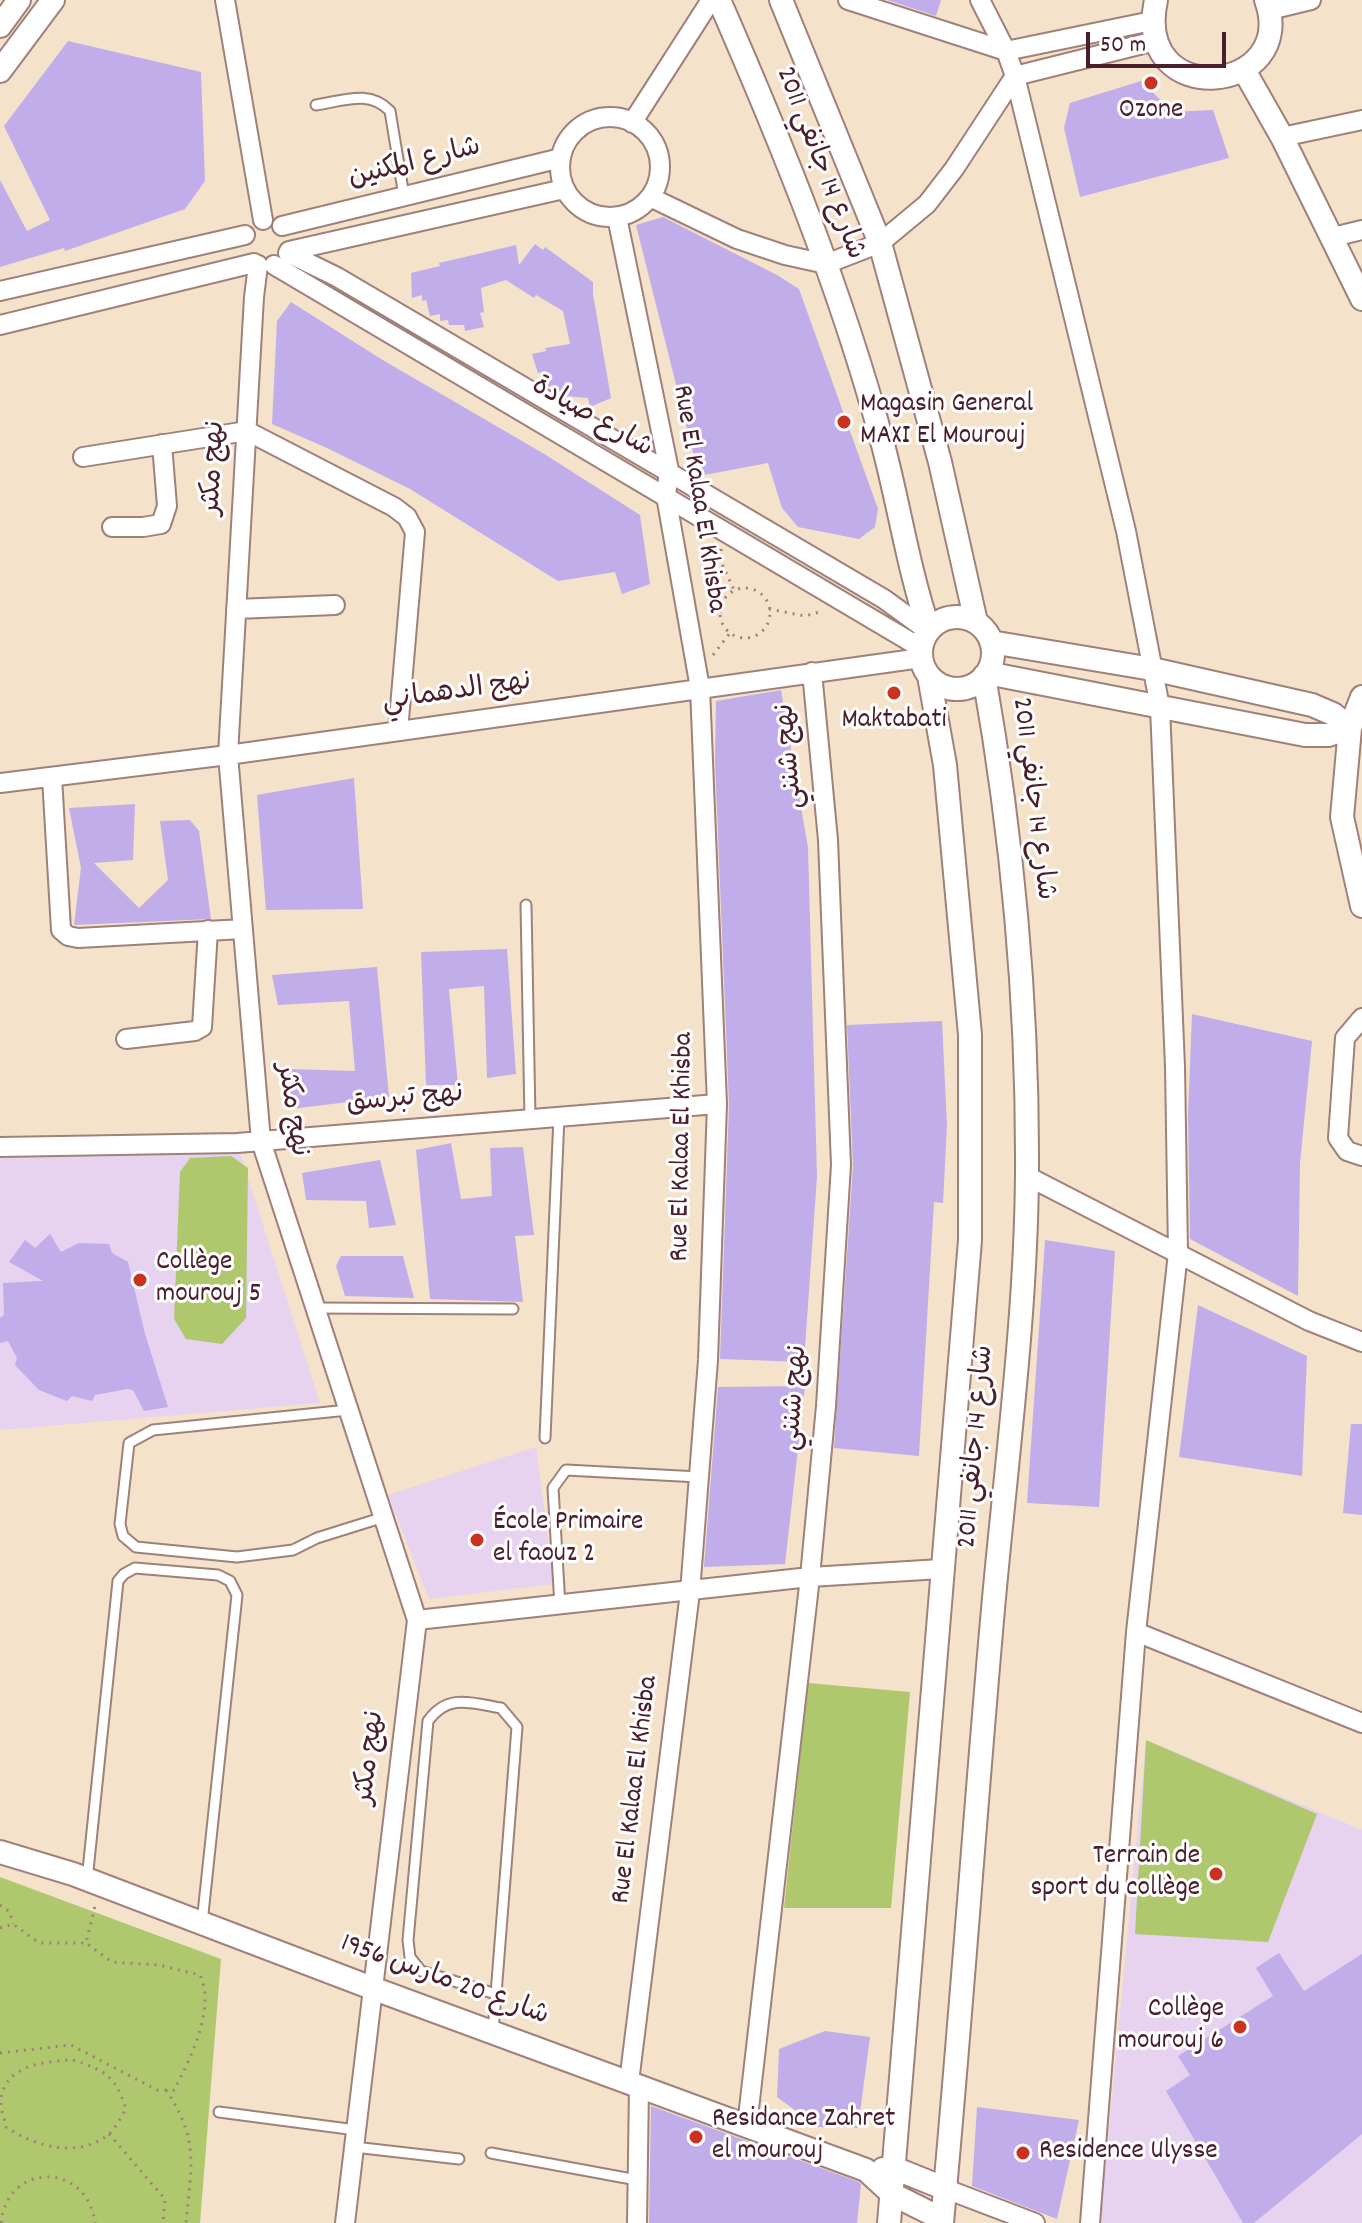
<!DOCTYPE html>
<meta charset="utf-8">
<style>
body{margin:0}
#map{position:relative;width:1362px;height:2223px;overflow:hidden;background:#f5e2ca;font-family:Dekko,sans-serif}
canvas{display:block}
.scale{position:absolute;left:1086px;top:32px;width:140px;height:36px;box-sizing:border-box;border:4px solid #4a1f2b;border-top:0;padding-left:10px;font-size:24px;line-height:28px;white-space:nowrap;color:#4a1f2b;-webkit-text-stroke:6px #fff;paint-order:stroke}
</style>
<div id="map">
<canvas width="1362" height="2223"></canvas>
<div class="scale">50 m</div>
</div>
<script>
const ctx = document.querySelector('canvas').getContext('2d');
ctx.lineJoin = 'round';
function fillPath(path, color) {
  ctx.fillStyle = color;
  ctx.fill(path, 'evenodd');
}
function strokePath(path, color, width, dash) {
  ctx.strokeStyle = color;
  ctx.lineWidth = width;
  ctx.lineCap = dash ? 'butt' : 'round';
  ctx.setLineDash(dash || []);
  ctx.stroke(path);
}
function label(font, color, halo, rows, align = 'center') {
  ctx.font = font + ' Dekko,"Playpen Sans Arabic",sans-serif';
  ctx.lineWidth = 6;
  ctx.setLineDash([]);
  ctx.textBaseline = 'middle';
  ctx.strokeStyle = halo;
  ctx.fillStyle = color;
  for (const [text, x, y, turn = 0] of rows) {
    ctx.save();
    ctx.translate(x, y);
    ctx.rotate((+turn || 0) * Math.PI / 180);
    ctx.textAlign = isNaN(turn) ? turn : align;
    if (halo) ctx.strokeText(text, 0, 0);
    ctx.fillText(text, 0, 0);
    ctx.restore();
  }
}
fillPath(new Path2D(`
 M238 1147 320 1403 0 1430V1157Z
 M536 1447 554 1584 429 1599 388 1495Z
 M1146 1740 1362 1830V2223H1100Z`), '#e7d2ef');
fillPath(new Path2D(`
 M231 1156 248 1168 246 1318 222 1344 186 1339 174 1319 180 1172 190 1158Z
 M808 1683 910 1692 891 1908H784Z
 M1146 1740 1317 1814 1268 1942 1135 1934Z
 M0 1877 221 1959 200 2223H0Z`), '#afc86d');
fillPath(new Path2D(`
 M887 0H941L936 16Z
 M68 41 201 72 205 181 185 209 65 251 64 248 0 267V180L27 231 50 220 4 126Z
 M1141 81 1173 112 1213 110 1229 158 1080 197 1064 128 1070 103Z
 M663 217 777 275 799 289 878 509 875 527 859 539 798 527 782 508 768 463 699 476 636 225Z
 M535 244 543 250 545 247 593 282V294L611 398 590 407 588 398 565 396V390L556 392 554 385 547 387 544 372 538 373 532 354 546 351 545 348 570 344 563 311 536 295 534 298 506 280 481 288 484 312 480 313 484 327 465 331 464 325H449L448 320 440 321V314L430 316 426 300 422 301V295L412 298 411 273 440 266 439 263 516 245 519 265Z
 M291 302 381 359 546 455 640 515 650 584 622 594 615 572 558 581 410 489 327 448 272 424 277 321Z
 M781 690 808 848 817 1176 804 1362 720 1359 729 1104 715 762 716 701Z
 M354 778 363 909 266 910 257 795Z
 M135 804 133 860 94 863 139 908 168 880 160 821 190 820 199 831 211 919 74 925 81 868 69 808Z
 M507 949 516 1074 487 1078 484 986 449 989 458 1085H426L421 952Z
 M377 967 389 1097 291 1109 289 1069 355 1071 349 1001 278 1005 272 975Z
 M1192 1014 1312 1041 1300 1163 1298 1296 1190 1239 1188 1115Z
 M942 1021 947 1125 943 1203 934 1202 919 1456 834 1448 853 1166 847 1025Z
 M451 1143 461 1199 492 1196 490 1148 523 1147 534 1235 515 1236 523 1302 430 1299 416 1150Z
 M380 1160 396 1225 369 1228 366 1201 306 1200 302 1173Z
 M50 1234 61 1252 79 1243 109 1244 112 1253 128 1262 145 1334 168 1407 144 1411 133 1390 127 1389 95 1395 92 1401 72 1396 67 1401 39 1390 15 1365 17 1358 8 1341 0 1343V1318L4 1315 3 1283 43 1281 9 1262 25 1240 35 1248Z
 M1045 1240 1115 1251 1099 1507 1027 1503Z
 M341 1256H403L414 1298 345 1296 336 1266Z
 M1198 1305 1307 1356 1302 1476 1179 1457Z
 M805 1386 785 1564 704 1567 718 1387Z
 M1351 1424H1362V1515L1343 1513Z
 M1279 1953 1304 1991 1362 1954V2134L1254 2223H1243L1166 2091 1190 2075 1178 2056 1273 1996 1256 1968Z
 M825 2031 870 2037 858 2128 818 2127 777 2097 779 2049Z
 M651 2106 859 2182 861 2184 857 2223H649Z
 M977 2107 1079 2120 1057 2219 972 2186Z`), '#c1ade9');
const service = new Path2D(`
 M316 105C343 101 369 89 390 111L404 196
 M526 905 530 1119
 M314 1308 513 1309
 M348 1410 153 1430 129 1443 120 1524 123 1536 136 1547 237 1557 293 1550 317 1538 384 1517
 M545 1438 559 1117
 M560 1606 553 1488 566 1470 699 1477
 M87 1880 118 1581 124 1574 135 1568 218 1575 230 1581 237 1595 202 1923
 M493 2031 496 1994 517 1727 501 1708C471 1703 448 1693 428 1721L408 1940 410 1957 421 1971 496 1994
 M219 2112 356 2130
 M354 2147 459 2159
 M491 2153 637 2180`);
const minor = new Path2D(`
 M225 0 263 220
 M848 0 1006 51 1152 21
 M980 0 1006 51 1015 76 1126 531 1160 707 1175 1067 1178 1253 1136 1632 1090 2223
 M1270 10 1311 0
 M560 167a50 50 0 1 1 100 0a50 50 0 1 1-100 0Z
 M632 123 711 0
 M1282 137 1362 120
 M650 197 737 239 785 255 826 264 880 243 927 204 954 169 1015 76 1155 41
 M617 217 669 470 666 496 700 688 717 1104 708 1360 690 1592 629 2082
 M282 226 561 158
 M1333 237 1362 230
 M289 251 564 189
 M288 253 337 277 884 599 928 631
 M258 265 254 297 228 755 261 1141 417 1620 345 2223
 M274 265 921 648
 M0 291 245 235
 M0 325 254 263
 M83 457 247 431 394 507 407 517 415 532 398 731
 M112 527H143L161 524 167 506 162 444
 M236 609 335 605
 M52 777 61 930 68 936 78 938 243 929
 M0 783 228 755 921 658
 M1362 1018 1345 1038 1338 1138 1347 1151 1362 1156
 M126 1039 195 1031 202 1027 208 930
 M0 1147 237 1143 717 1104
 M1027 1176 1309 1321 1362 1342
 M417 1620 810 1577 941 1569
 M1136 1632 1362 1723
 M747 2126 810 1577 826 1406 841 1165 828 840 812 672
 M946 2189 1035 2223
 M637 2223 639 2086`);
const tertiary = new Path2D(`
 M719 0C782 144 841 289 882 441 899 504 908 568 929 630
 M781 0 880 243 940 462 976 622
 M1156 0C1132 113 1300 94 1266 0
 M0 26 19 0
 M1244 70 1282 137 1362 299
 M0 71 53 0
 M921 653a36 36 0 1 1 72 0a36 36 0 1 1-72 0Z
 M987 673 1305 735H1328L1350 728 1333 714 1312 705 1152 669 991 642
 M1362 697 1350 728 1342 817 1362 906
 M0 1852 73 1874 372 1988 866 2170 892 2194 942 2219
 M883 2169 894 2168 946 2189
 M889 2223 970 1240V1035L945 765 929 676
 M942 2223C961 2018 975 1813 993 1609 1006 1464 1026 1318 1027 1173 1028 1006 1013 840 984 676`);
strokePath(service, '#a0807a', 13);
strokePath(minor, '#a0807a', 22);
strokePath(tertiary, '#a0807a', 26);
strokePath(new Path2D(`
 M721 549 722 564 734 590
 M720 613a25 25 0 1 1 50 0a25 25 0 1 1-50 0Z
 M769 609 805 616 823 611
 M713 655 730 633
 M0 1905 10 1912 13 1924
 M0 1928 13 1924 39 1943H86L95 1906
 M0 2053 71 2045 157 2090H174C190 2060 216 2008 200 1975L159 1965 112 1962 86 1943
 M73 2060C104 2070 116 2076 126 2109 121 2117 115 2129 108 2135 76 2159 35 2146 6 2127 5 2119 0 2109 1 2101 3 2065 46 2061 73 2060Z
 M166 2090C200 2141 191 2166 186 2223
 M109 2134 165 2199 163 2223
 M1 2223C7 2162 87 2161 95 2223`), '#a0807a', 3, [2, 6]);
strokePath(service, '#fff', 9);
strokePath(minor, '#fff', 18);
strokePath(tertiary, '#fff', 22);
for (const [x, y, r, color] of [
 [1151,83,8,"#c8321e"],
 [844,422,8,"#c8321e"],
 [894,693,8,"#c8321e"],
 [140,1280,8,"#c8321e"],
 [477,1540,8,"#c8321e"],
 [1216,1874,8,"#c8321e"],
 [1240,2027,8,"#c8321e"],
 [696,2137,8,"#c8321e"],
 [1023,2153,8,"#c8321e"]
]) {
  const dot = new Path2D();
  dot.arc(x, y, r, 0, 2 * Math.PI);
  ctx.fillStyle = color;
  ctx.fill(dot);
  strokePath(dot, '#fff', 3);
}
label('28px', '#4a1f2b', '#fff', [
 ["Ozone",1151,112,"center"],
 ["Magasin General",860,406],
 ["MAXI El Mourouj",860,438],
 ["Maktabati",894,722,"center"],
 ["Collège",156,1264],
 ["mourouj 5",156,1296],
 ["École Primaire",493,1524],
 ["el faouz 2",493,1556],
 ["Terrain de",1200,1858,"right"],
 ["sport du collège",1200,1890,"right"],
 ["Collège",1224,2011,"right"],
 ["mourouj 6",1224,2043,"right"],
 ["Residance Zahret",712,2121],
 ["el mourouj",712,2153],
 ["Residence Ulysse",1039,2153]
], 'left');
label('28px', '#4a1f2b', '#fff', [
 ["شارع 14 جانفي 2011",818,164,69],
 ["شارع المكنين",415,165,-14],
 ["شارع صيادة",591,419,30],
 ["نهج مكثر",216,468,-87],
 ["Rue El Kalaa El Khisba",697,499,81],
 ["نهج الدهماني",457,694,-8],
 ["نهج شنني",792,756,-95],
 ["شارع 14 جانفي 2011",1031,799,83],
 ["نهج تبرسق",405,1101,-5],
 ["نهج مكثر",290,1110,81],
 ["Rue El Kalaa El Khisba",684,1147,-89],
 ["نهج شنني",797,1398,-86],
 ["شارع 14 جانفي 2011",978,1447,-85],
 ["نهج مكثر",372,1758,-83],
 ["Rue El Kalaa El Khisba",637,1790,-83],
 ["شارع 20 مارس 1956",444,1982,20]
]);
</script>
